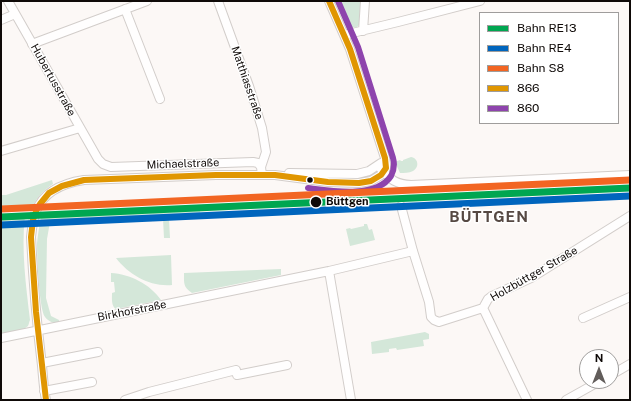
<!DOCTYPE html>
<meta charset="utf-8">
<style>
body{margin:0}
#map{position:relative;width:631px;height:401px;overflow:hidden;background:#fcf8f6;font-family:"Public Sans",sans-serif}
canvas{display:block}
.frame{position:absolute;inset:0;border:2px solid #0f0a08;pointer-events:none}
.legend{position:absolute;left:479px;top:12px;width:140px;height:112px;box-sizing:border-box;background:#fff;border:1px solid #9f9d9c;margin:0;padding:5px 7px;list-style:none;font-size:12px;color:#0f0a08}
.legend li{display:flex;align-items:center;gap:8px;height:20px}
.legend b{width:20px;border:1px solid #9f9d9c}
.north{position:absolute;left:579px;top:349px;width:40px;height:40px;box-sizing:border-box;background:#fff;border:1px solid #9f9d9c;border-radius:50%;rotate:0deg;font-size:11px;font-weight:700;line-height:16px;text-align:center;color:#0f0a08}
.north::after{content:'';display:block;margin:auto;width:14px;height:18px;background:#625d5b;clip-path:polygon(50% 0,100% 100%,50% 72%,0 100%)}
</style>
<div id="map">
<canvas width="631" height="401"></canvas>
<div class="frame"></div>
<ul class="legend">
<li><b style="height:5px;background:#00a651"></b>Bahn RE13</li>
<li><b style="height:5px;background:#0065bd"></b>Bahn RE4</li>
<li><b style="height:5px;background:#f26522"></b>Bahn S8</li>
<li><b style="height:5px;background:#e09601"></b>866</li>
<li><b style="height:5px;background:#8e44ad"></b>860</li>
</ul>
<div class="north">N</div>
</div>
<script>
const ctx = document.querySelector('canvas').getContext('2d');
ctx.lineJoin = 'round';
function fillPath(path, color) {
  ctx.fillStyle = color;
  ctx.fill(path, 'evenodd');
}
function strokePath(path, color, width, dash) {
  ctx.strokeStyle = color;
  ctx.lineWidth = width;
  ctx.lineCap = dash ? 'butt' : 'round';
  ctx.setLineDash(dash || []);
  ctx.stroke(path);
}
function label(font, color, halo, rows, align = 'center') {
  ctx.font = font + ' "Public Sans",sans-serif';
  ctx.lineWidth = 3;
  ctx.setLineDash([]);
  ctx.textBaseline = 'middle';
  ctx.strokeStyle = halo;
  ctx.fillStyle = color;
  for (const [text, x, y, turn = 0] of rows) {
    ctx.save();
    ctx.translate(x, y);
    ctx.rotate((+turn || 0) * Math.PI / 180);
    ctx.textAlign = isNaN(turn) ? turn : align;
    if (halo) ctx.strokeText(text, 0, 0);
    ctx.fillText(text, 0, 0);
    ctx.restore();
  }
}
fillPath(new Path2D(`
 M335 1H361L359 25 357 27 347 28Z
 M411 157C418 158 420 167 413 171 409 173 404 173 400 173L395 162 400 160 401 161H403V160Z
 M52 180 53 184C44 190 37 197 32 207L1 206V195H6Z
 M200 211V219H169L170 238H164L163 219 50 222 47 239 46 298 51 316 59 320V323C53 323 49 322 45 317 39 309 37 255 37 243 38 234 39 226 41 218Z
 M25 216C21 250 26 285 30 320 29 322 29 324 28 326 23 331 8 333 1 334V217Z
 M364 224H367L369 230 372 229 375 240 350 246 346 229 350 228 351 229 364 226Z
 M171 255 172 285C150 287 129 275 116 258Z
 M281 269V275L192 293C183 287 184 283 184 273Z
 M111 273C130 274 150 284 161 300L116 309C111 306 112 298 112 293L115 292 114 282H111Z
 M425 332 429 334V339L423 340 424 346 397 350 396 348 389 349V352L372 354 371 342Z`), '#d4e7d9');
const minor = new Path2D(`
 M8 1 98 159 103 164 111 167 253 162 258 163 261 167 262 175
 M218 1 249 86 262 128 266 152 261 167
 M125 9 160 99
 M1 20 15 14
 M363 31 365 1
 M344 35 398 22 480 1
 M32 44 147 1
 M1 151 80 128
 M378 166C390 178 393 184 411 185L630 175
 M289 173 357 174 369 171 381 163
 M401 206 413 251 429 302 431 317 434 320 439 322 483 308 488 299 492 296 531 278 630 216
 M329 271 351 400
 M483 308 527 400
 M583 318 630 297
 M1 338 329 271 413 251
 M42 363 98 352
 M611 375 630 364
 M44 391 92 382
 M46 400C43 386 43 371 41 357 36 317 33 277 31 237 32 228 33 219 36 211 44 191 64 183 84 180L216 175H275L328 182 359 183 371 181 381 175 386 168V164L385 158 350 49 329 1
 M125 400 149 392 236 370 237 375 287 365
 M566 400 600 381`);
strokePath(minor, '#d2cdca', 10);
strokePath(minor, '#fffefe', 8);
strokePath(new Path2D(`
 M46 400 36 312 31 237 33 220 36 211 40 204 49 193 62 186 84 180 216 175H275L328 182 359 183 371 181 381 175 386 168 385 158 350 49 329 1`), '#e09601', 6);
strokePath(new Path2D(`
 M308 188C331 191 376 199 391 176 394 170 395 165 393 158L358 47 338 1`), '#8e44ad', 6);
strokePath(new Path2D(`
 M1 217 630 188`), '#00a651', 7);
strokePath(new Path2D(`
 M1 225 630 196`), '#0065bd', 7);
strokePath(new Path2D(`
 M1 209 630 180`), '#f26522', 7);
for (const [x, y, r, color] of [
 [310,180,3.5,"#0f0a08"],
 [316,202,6,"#0f0a08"]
]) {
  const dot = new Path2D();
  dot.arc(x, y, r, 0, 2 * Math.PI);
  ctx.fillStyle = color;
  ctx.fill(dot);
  strokePath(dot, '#fff', 1.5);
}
label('11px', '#0f0a08', '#fff', [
 ["Hubertusstraße",53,80,61],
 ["Matthiasstraße",247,83,71],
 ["Michaelstraße",183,164,-2],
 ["Holzbüttger Straße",534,274,-30],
 ["Birkhofstraße",132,311,-11]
]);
label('bold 11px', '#0f0a08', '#fff', [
 ["Büttgen",326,202]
], 'left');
ctx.letterSpacing = '1px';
label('bold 15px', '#564943', '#fff', [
 ["BÜTTGEN",489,217]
]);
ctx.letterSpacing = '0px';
</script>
